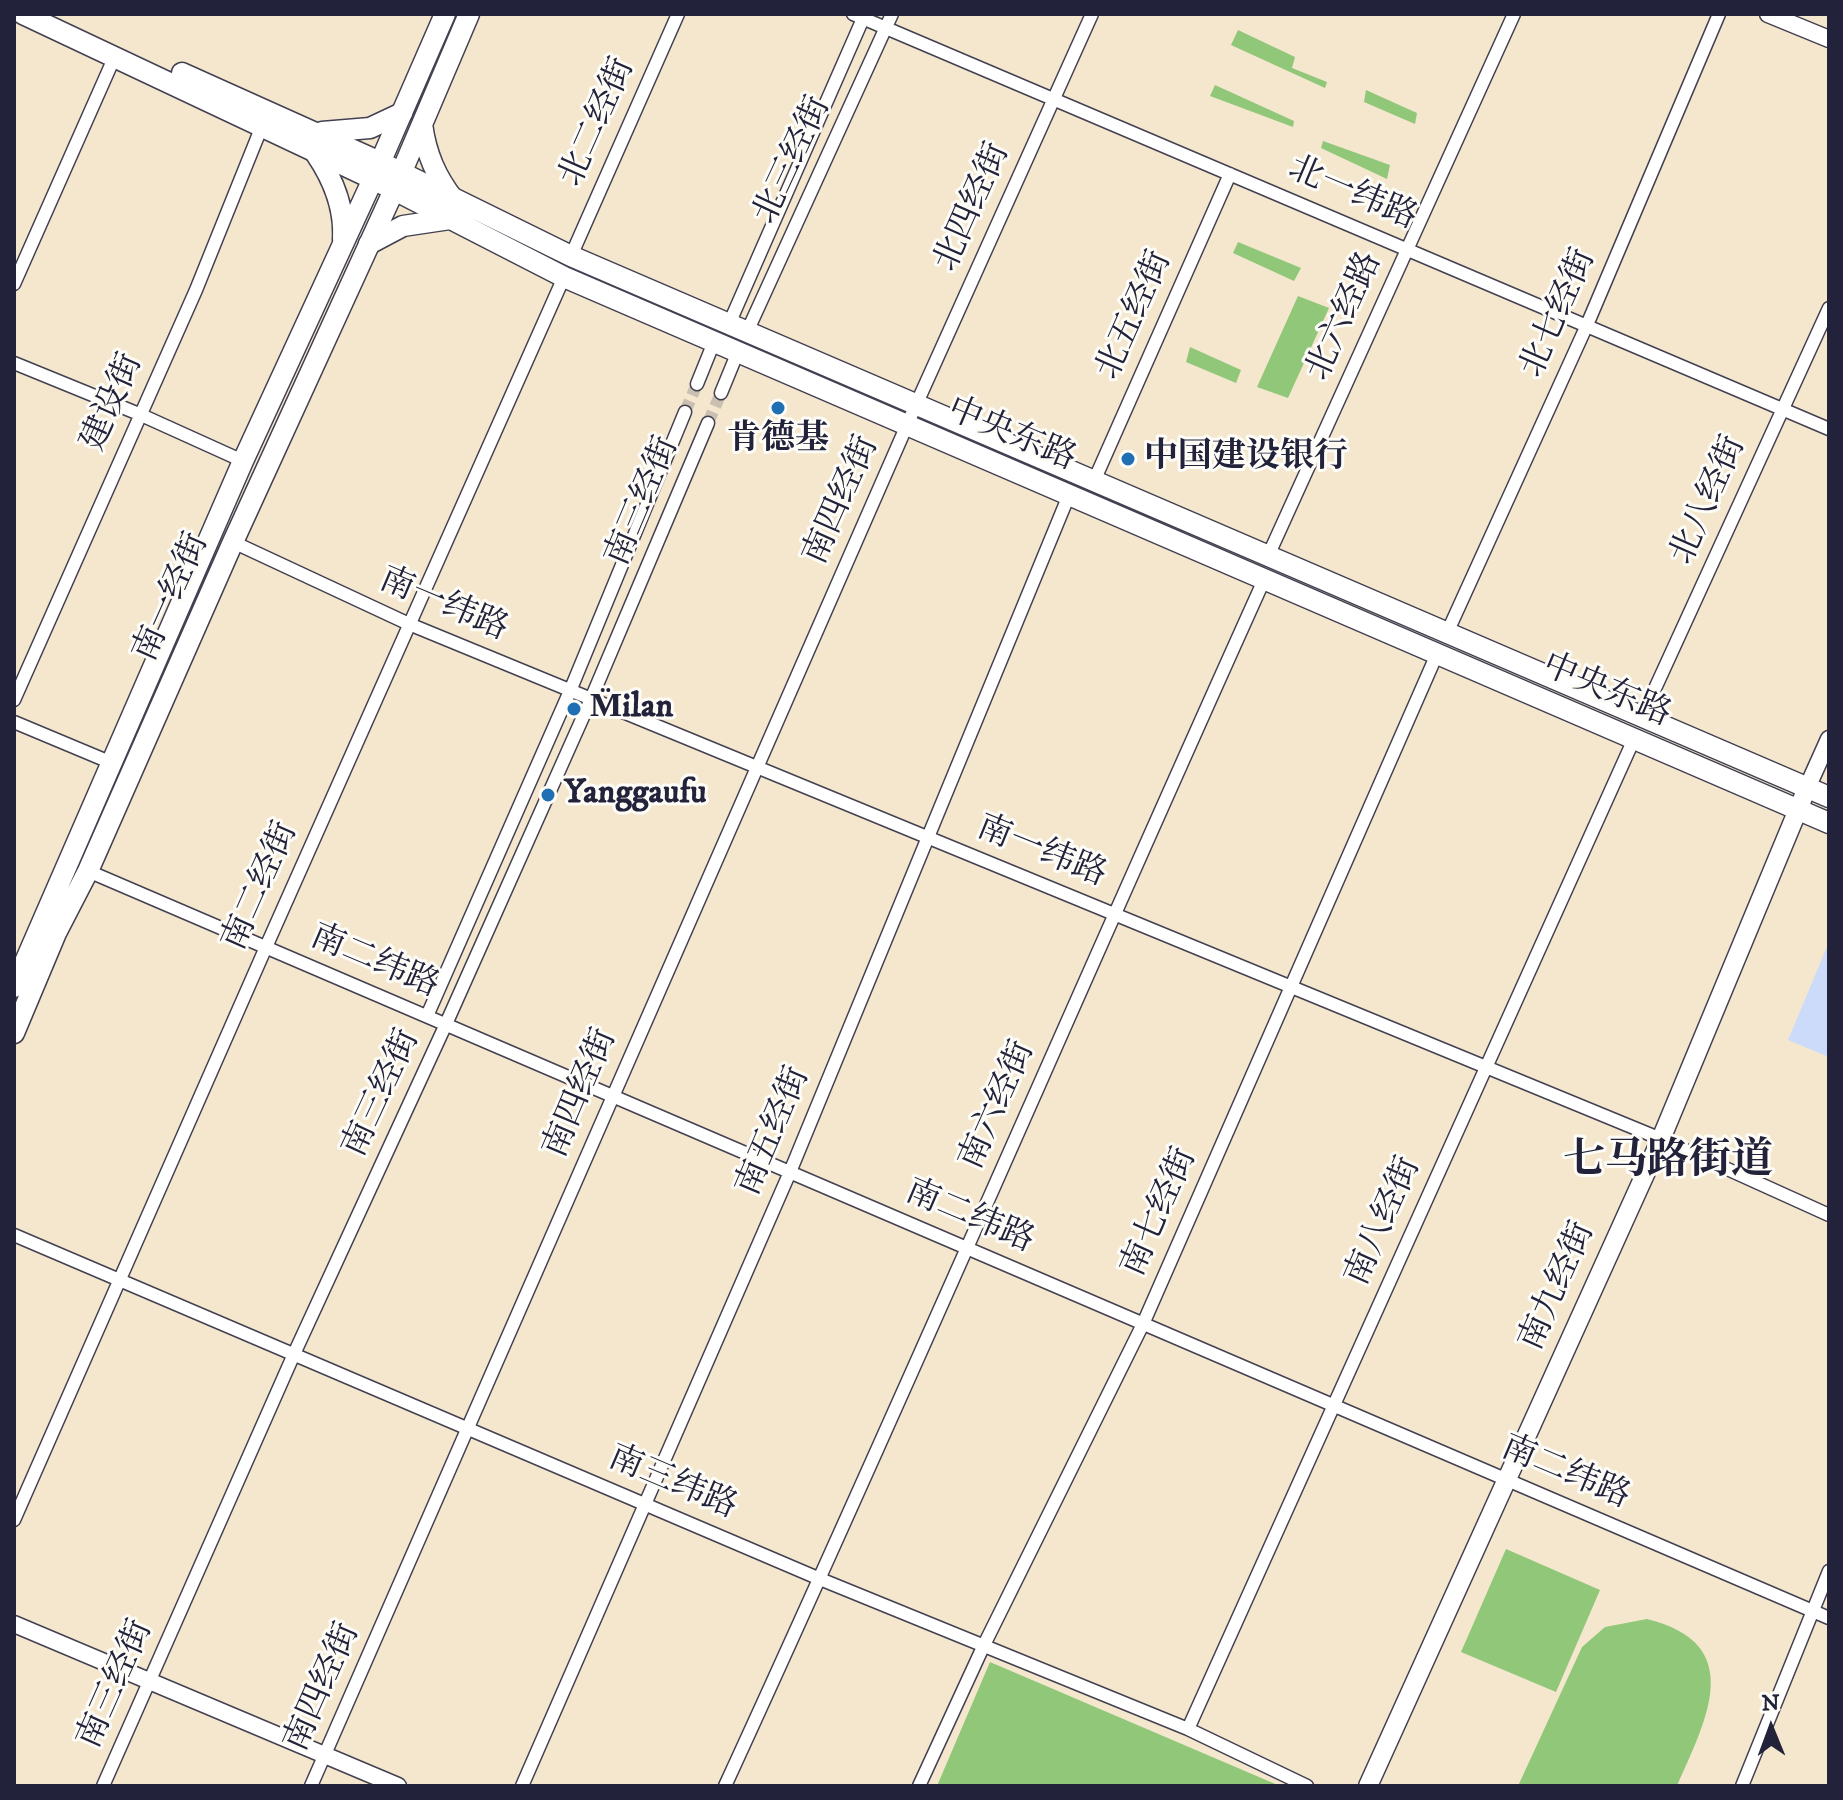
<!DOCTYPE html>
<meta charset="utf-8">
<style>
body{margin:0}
#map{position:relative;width:1843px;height:1800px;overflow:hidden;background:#f4e7ce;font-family:"IM FELL DW Pica",serif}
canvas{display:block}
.frame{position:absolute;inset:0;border:16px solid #22223b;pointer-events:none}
.north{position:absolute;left:1731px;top:1688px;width:80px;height:80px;-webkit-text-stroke:6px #fdfcf7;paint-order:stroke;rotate:359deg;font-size:22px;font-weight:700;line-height:32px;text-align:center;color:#22223b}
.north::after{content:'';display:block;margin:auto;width:28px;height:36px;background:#22223b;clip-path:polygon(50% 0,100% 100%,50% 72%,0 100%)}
</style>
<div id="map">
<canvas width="1843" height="1800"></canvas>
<div class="frame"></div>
<div class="north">N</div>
</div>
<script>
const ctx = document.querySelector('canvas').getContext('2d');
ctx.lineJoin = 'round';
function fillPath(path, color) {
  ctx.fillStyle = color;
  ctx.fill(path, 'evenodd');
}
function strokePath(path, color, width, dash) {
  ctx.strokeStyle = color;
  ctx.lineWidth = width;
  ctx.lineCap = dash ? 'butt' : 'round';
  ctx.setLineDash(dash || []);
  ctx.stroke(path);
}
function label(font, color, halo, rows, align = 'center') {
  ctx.font = font + ' "IM FELL DW Pica","Noto Serif SC",serif';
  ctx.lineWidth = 6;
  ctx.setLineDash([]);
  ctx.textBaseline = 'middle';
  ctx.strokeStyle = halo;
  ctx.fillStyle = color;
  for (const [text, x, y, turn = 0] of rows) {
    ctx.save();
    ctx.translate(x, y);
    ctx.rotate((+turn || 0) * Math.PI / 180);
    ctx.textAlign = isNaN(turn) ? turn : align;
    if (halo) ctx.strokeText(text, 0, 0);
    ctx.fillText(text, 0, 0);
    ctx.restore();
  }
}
fillPath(new Path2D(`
 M1829 942V1057L1788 1040Z`), '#cbdbf9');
fillPath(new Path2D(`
 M1238 30 1295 57 1292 68 1327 82 1325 88 1231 45Z
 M1215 85 1294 121 1293 127 1210 96Z
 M1366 90 1417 113 1415 124 1364 102Z
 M1323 141 1390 165 1387 179 1321 148Z
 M1238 242 1301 268 1294 281 1233 253Z
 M1298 296 1329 308 1288 398 1257 387Z
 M1190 347 1241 370 1236 383 1186 362Z
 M1506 1549 1600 1590 1556 1692 1461 1652Z
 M1647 1619C1748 1644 1706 1720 1677 1786H1518L1582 1647 1605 1627Z
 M990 1662 1280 1786H937Z`), '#90c779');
strokePath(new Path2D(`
 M685 412 697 384
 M708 423 721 393`), '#cac0b1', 12, [12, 6]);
const minor = new Path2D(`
 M853 14 1829 429
 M571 256 678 14
 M14 284 115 56
 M729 324 865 14
 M747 332 892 14
 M14 363 139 414 243 461
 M697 384 714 342
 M721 393 737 354
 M1094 481 1230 174
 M233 542 409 624 1661 1139 1829 1215
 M1268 556 1514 14
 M1447 633 1587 325 1719 14
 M14 700 196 290 262 126
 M1642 717 1829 308
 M14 722 112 763
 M88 871 1829 1618
 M427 1016 570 691 685 412
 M14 1235 820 1579 1188 1729 1307 1786
 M14 1520 266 947 564 277
 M1188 1729 1634 739
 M103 1786 294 1354 446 1024 591 699 708 423
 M311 1786 907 425 1092 14
 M522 1786 790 1172 1069 495
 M725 1786C909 1386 1083 981 1264 580
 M919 1786 983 1647 1143 1324 1437 654
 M1742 1786 1829 1571`);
const tertiary = new Path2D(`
 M1768 14 1829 39
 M1807 788 1829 739
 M14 1624 398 1786`);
const secondary = new Path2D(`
 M1368 1786 1661 1139 1807 788`);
const primary = new Path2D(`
 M23 14 373 179 564 277 1829 823
 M182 73 380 162 571 256 1829 797
 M322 132 370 128 402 113
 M369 244 403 226 450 219`);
const trunk = new Path2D(`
 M422 124C426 154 436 177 454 200
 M316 154C333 179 345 209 343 240
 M14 987 243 461 373 179 445 14
 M14 1033 56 933 88 871 233 542 394 190 469 14`);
strokePath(minor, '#424051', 15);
strokePath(tertiary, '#424051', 19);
strokePath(secondary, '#424051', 21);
strokePath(primary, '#424051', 23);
strokePath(trunk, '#424051', 23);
strokePath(minor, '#fff', 12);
strokePath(tertiary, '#fff', 16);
strokePath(secondary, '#fff', 18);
strokePath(primary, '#fff', 20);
strokePath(trunk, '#fff', 20);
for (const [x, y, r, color] of [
 [778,408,8,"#1f6fb2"],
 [1128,459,8,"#1f6fb2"],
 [574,709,8,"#1f6fb2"],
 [548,795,8,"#1f6fb2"]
]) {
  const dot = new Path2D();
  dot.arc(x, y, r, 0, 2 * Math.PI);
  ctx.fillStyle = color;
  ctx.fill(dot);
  strokePath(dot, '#fdfcf7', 3);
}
label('34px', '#22223b', '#fdfcf7', [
 ["北二经街",599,123,-66],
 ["北三经街",794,161,-65],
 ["北一纬路",1352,195,23],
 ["北四经街",974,208,-66],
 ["北七经街",1560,314,-66],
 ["北五经街",1136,316,-66],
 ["北六经路",1346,317,-66],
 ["建设街",114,403,-66],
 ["中央东路",1011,436,23],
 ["南四经街",843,501,-66],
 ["北八经街",1710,501,-66],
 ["南三经街",644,502,-67],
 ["南一经街",173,598,-66],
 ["南一纬路",443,606,23],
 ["中央东路",1606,692,23],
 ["南一纬路",1041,853,22],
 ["南二经街",262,887,-66],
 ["南二纬路",374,963,23],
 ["南三经街",383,1094,-65],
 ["南四经街",582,1094,-67],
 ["南六经街",999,1106,-66],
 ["南五经街",775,1132,-67],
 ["南七经街",1161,1213,-66],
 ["南二纬路",969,1218,23],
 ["南八经街",1385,1222,-66],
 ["南九经街",1559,1287,-66],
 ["南二纬路",1565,1474,23],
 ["南三纬路",672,1484,23],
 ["南三经街",117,1685,-66],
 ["南四经街",324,1688,-66]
]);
label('bold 34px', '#22223b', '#fdfcf7', [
 ["肯德基",778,441,"center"],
 ["中国建设银行",1144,459],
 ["M̈ilan",590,709],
 ["Yanggaufu",564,795]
], 'left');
label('bold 42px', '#22223b', '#fdfcf7', [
 ["七马路街道",1668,1163]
]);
</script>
